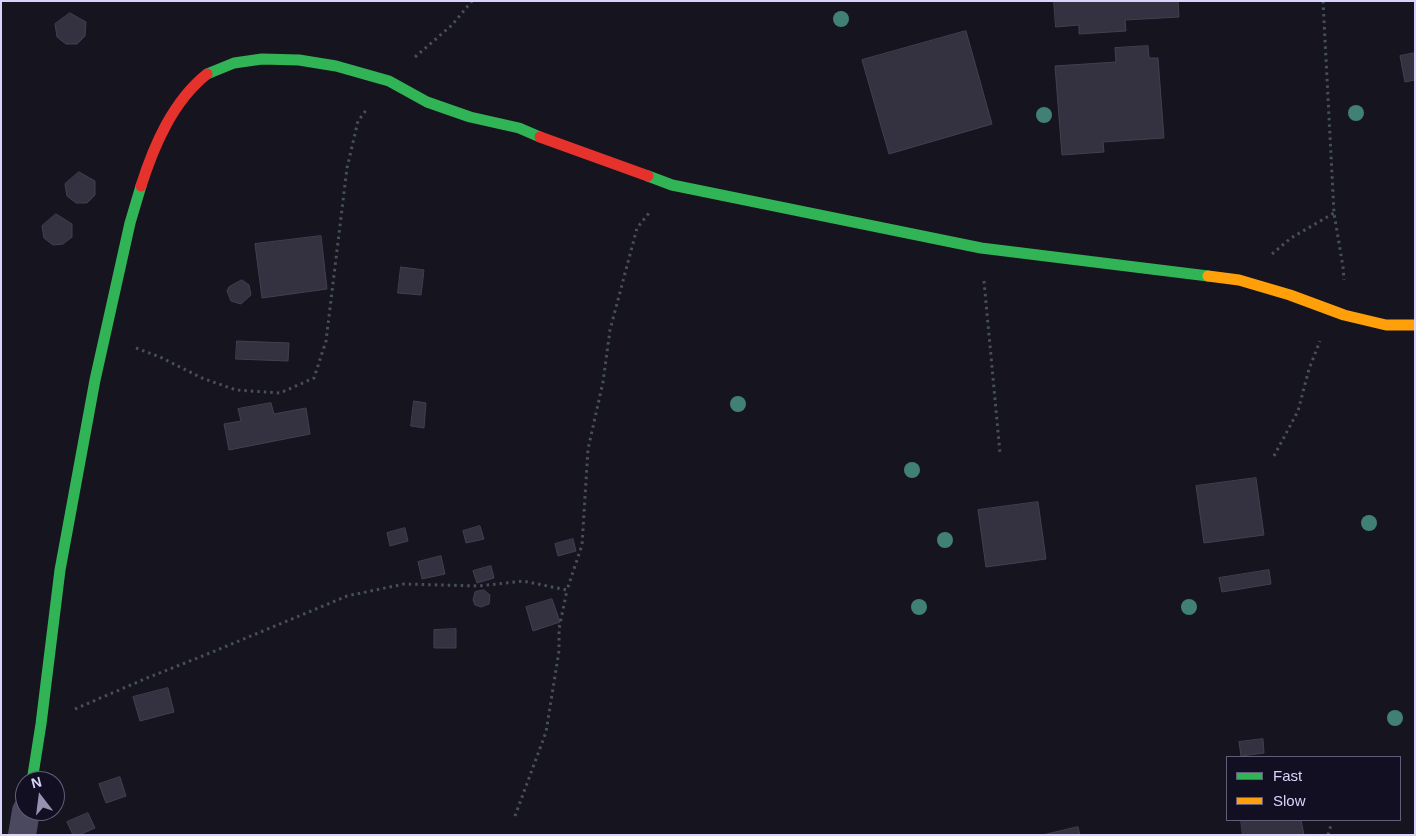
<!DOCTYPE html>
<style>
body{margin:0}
#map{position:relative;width:1416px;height:836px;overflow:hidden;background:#16141e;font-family:Arial,sans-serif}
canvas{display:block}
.frame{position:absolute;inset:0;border:2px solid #d9d4fc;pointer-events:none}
.legend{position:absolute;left:1226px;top:756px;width:175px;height:65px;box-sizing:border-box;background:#130f23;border:1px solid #625e7a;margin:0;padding:6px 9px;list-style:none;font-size:15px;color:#d9d4fc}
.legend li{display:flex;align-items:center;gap:10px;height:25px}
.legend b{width:25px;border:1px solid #625e7a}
.north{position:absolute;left:15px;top:771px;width:50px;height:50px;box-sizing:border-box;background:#130f23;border:1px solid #625e7a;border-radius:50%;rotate:345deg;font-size:14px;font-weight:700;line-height:20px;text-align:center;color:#d9d4fc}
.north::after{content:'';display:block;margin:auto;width:18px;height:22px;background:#9591ae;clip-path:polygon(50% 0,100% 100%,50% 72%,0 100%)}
</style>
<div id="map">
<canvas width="1416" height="836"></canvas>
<div class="frame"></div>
<ul class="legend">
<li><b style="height:6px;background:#30b455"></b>Fast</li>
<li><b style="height:6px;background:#ff9f0a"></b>Slow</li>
</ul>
<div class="north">N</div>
</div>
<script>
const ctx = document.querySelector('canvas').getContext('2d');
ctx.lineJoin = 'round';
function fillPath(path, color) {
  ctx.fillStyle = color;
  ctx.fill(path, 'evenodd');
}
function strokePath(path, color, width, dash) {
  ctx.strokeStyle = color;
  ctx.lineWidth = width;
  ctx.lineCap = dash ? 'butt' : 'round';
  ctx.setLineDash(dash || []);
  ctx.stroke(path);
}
const building = new Path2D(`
 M1054 1H1178L1179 17 1125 20 1126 31 1079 34V25L1056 27Z
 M70 13 86 22 85 36 77 44H66L57 37 55 24Z
 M966 31 992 124 889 154 862 60Z
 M1148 46 1149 58H1158L1164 138 1103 142 1104 152 1062 155 1055 66 1116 62 1115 48Z
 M1415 53V80L1405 82 1400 56Z
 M79 172 95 181V195L87 203H76L67 196 65 184Z
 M56 214 72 224V237L63 244 53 245 44 238 42 226Z
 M321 236 327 289 262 298 255 244Z
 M401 267 424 270 421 295 398 293Z
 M242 280 249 285 251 295 241 304 231 301 227 291 229 287Z
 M237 341 289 343 288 361 236 359Z
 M414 401 426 403 424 428 411 426Z
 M271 403 274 414 306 408 310 434 229 450 224 424 241 421 238 409Z
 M1256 478 1264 535 1204 543 1196 486Z
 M1038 502 1046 559 986 567 978 510Z
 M480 526 484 539 466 543 463 531Z
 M405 528 408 541 390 546 387 533Z
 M573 539 576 551 558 556 555 544Z
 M441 556 445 574 422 579 418 562Z
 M491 566 494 578 477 583 473 571Z
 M1269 570 1271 584 1222 592 1219 578Z
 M484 590 490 595 489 604 481 607 475 605 473 600 475 592Z
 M552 599 560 622 533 631 526 607Z
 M456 629V648H434V630Z
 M168 688 174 712 140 721 133 697Z
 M1263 739 1264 753 1241 756 1239 742Z
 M120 777 126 796 106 803 99 784Z
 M88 813 95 828 79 835H73L67 822Z
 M1241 820H1301L1304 835H1243Z
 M1078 827 1080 835H1043Z`);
fillPath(building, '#343241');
strokePath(building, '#433f51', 1);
strokePath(new Path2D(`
 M1323 1 1334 213 1343 267 1344 280
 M415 57 452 25 472 1
 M1272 254 1291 238 1334 213
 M984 281 1000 453
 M136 348 160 357 202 378 236 390 280 393 314 378 326 341 347 168 358 121 367 109
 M1274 456 1298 411 1309 369 1320 341
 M75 709 147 678 210 653 347 596 404 584 479 586 523 581 567 590 582 545 588 449 603 382 610 330 637 228 649 213
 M515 816 546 732 559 651V629L567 590
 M1328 835 1331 825`), '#46505c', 3, [2.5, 4]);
strokePath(new Path2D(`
 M22 835 26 811`), '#4b495f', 28);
strokePath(new Path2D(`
 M207 74 234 63 262 59 299 60 336 66 389 81 427 102 470 117 519 128 540 137
 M648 176 672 185 981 248 1208 276
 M32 781 41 724 60 570 95 380 130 223 141 186`), '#30b455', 11);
strokePath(new Path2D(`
 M1208 276 1239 280 1290 295 1344 315 1386 325H1415`), '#ff9f0a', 11);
strokePath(new Path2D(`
 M540 137 648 176
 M141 186C154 145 173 101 207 74`), '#e5322d', 11);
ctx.fillStyle = '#418075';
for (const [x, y] of [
 [841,19],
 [1356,113],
 [1044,115],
 [738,404],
 [912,470],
 [1369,523],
 [945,540],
 [919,607],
 [1189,607],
 [1395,718]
]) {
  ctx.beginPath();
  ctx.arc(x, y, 8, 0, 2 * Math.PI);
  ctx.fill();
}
</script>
